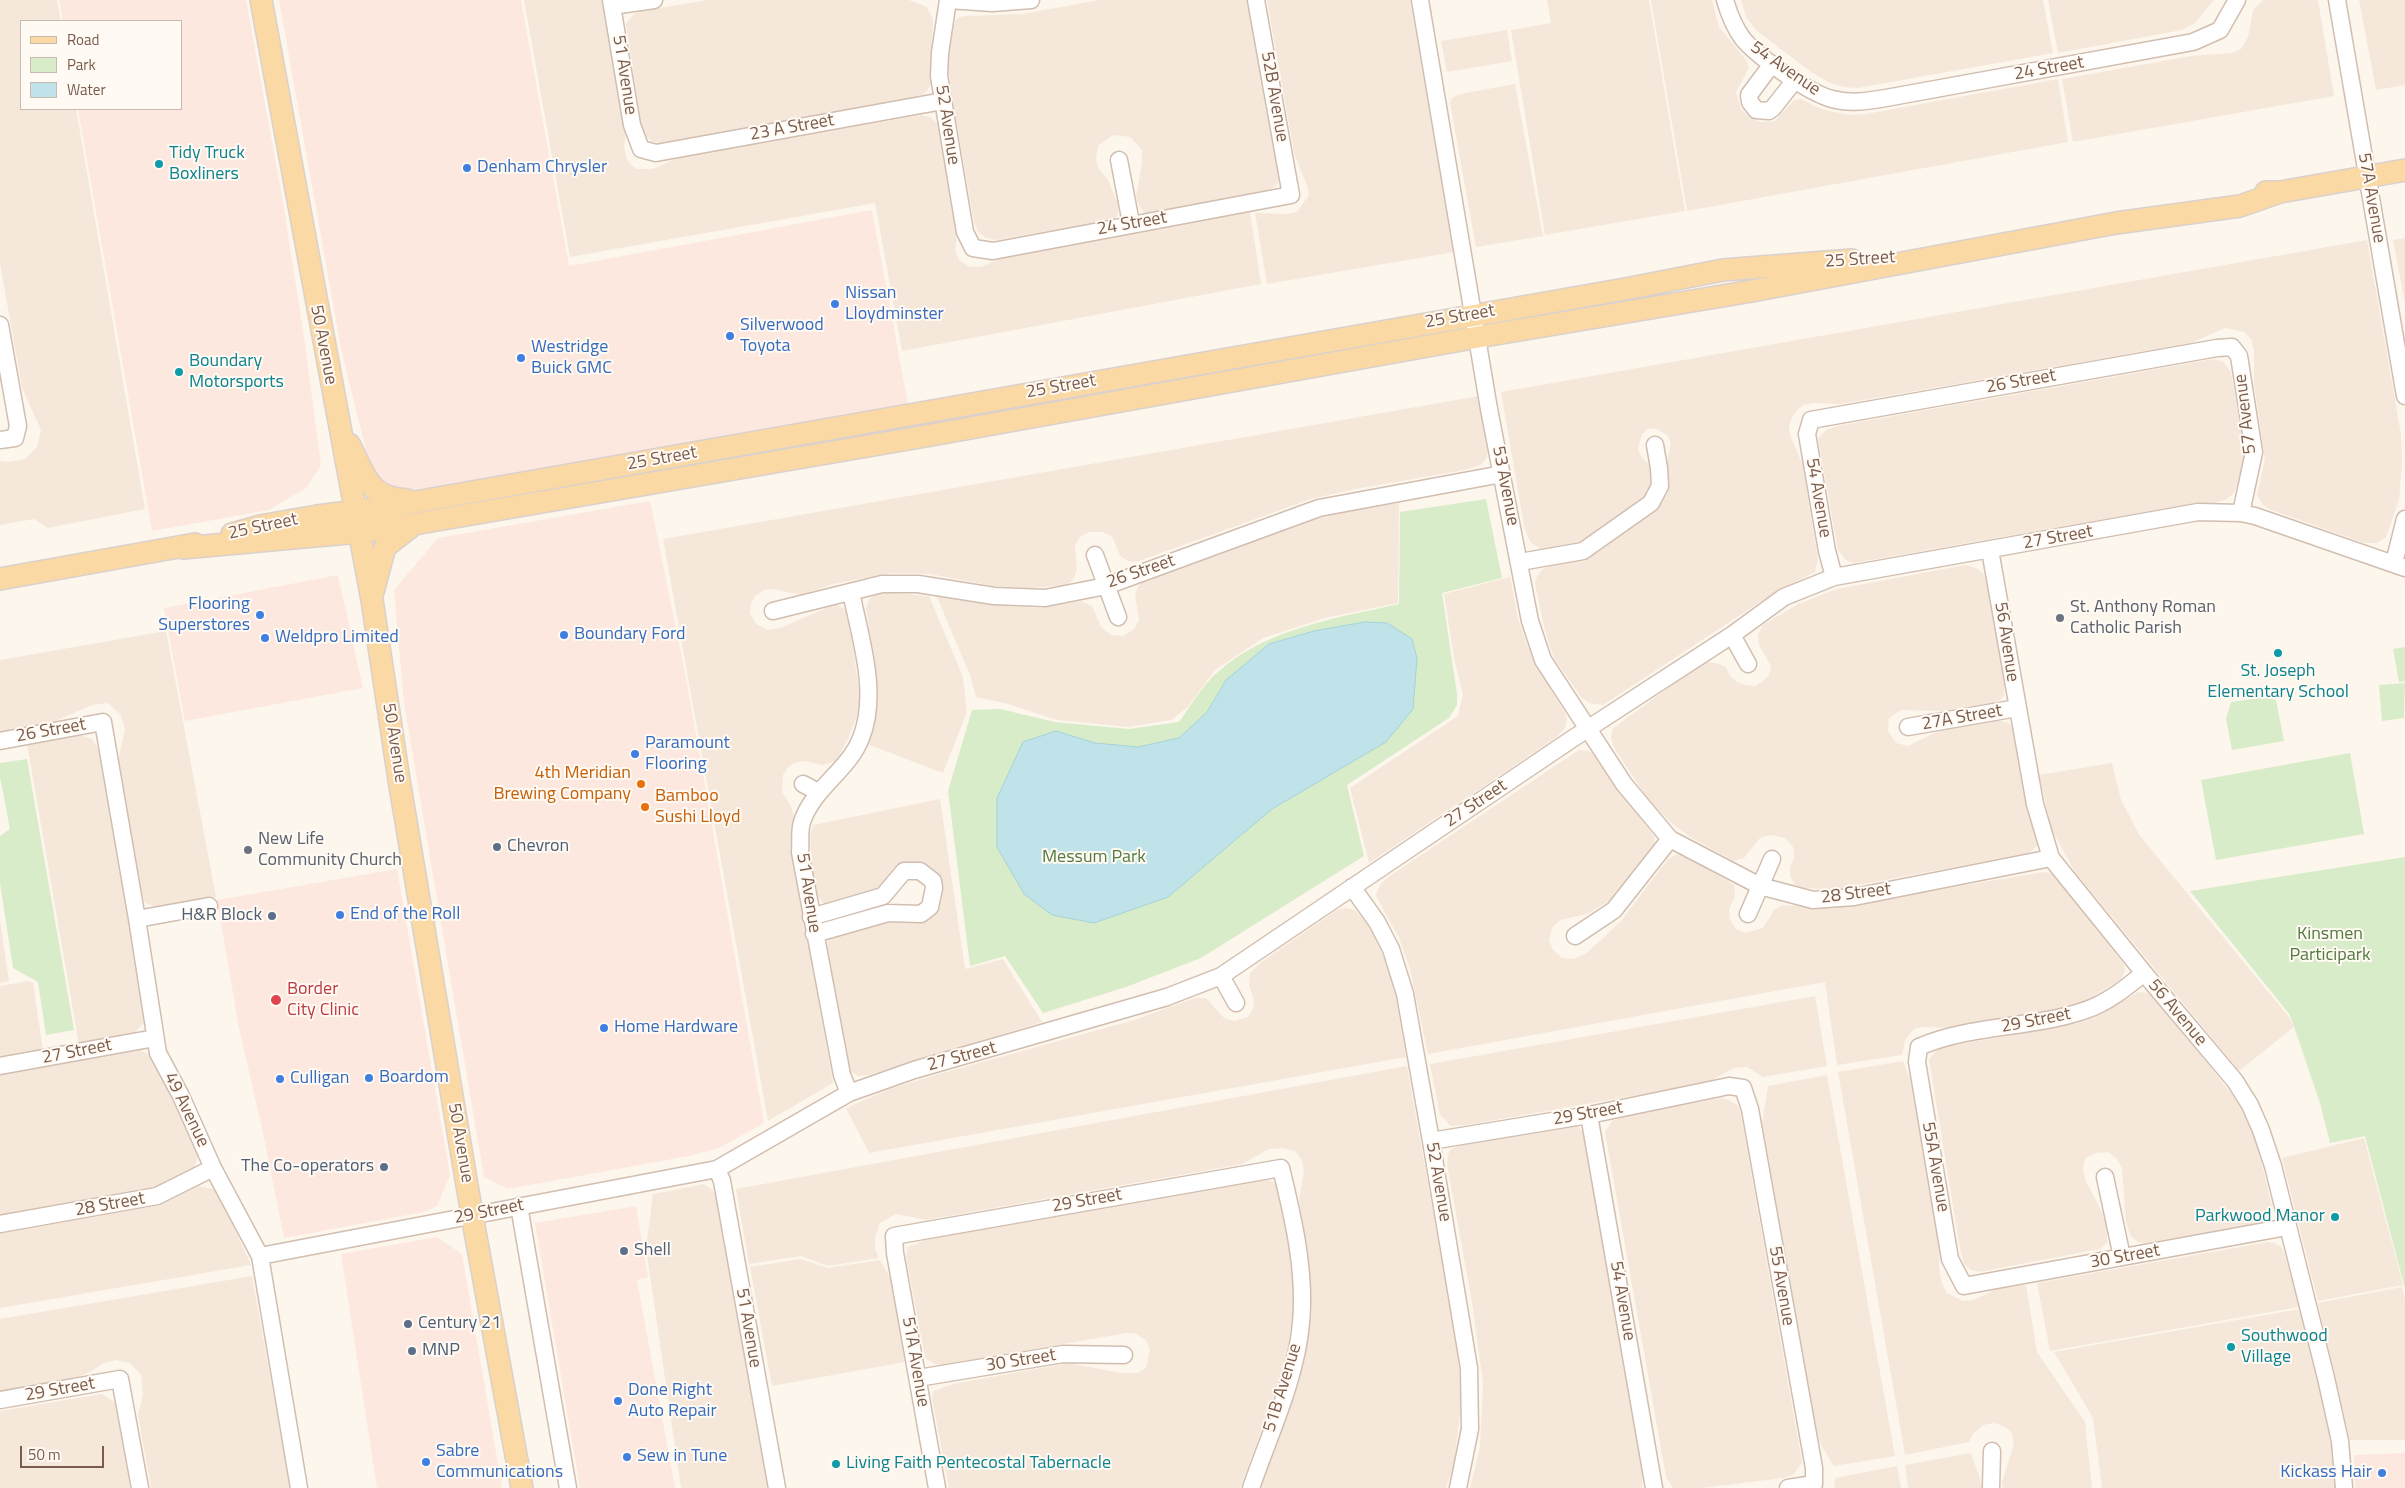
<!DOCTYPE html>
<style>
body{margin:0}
#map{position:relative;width:2405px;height:1488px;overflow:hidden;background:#fdf6ec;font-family:"Titillium Web",sans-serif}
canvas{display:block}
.legend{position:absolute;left:20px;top:20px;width:162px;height:90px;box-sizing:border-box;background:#fffaf3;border:1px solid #cabbb1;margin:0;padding:6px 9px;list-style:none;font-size:15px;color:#7a5c4d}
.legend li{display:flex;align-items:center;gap:10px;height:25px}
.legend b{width:25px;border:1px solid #cabbb1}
.scale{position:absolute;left:20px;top:1446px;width:84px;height:22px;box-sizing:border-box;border:2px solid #7a5c4d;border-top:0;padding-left:6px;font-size:15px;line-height:18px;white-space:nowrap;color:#7a5c4d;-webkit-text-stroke:4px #fffaf3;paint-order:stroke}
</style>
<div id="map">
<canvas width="2405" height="1488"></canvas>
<ul class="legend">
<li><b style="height:6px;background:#fbd9a5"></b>Road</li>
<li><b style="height:14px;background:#d8ecc9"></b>Park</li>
<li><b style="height:14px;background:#bfe3e8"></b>Water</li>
</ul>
<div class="scale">50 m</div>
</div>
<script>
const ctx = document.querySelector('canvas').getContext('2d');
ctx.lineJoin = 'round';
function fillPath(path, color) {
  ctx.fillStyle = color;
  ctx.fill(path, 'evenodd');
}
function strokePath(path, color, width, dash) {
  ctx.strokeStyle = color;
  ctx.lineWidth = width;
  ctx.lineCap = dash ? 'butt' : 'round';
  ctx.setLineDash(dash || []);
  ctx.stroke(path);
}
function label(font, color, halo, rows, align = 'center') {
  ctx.font = font + ' "Titillium Web",sans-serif';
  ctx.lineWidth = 4;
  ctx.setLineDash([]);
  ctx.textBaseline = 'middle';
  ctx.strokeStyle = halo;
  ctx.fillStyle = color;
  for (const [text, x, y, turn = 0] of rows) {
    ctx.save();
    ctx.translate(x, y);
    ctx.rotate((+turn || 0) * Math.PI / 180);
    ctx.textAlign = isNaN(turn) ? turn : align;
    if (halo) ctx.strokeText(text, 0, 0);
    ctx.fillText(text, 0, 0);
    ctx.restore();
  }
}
fillPath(new Path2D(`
 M0 0H57L61 21H21V109H76L145 509 48 528 34 519 0 525V461L8 462 25 459 37 447 41 430 22 388 0 263Z
 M524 0H603L626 133 624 147 626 157 630 164 637 169H653L679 157 921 115 930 117 938 124 942 135 958 227 955 251 960 261 970 267H981L1007 255 1250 212 1261 284 902 351 875 203 570 257Z
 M708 0H909L927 7 933 19 931 84 927 91 919 98 663 143 653 142 645 136 641 124 626 24 634 14 641 11Z
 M1100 0H1249L1279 173 1278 184 1268 191 1145 213 1139 206 1136 197 1142 162V150L1130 137 1113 135 1098 146 1096 158 1098 168 1108 180 1118 204V213L1115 219 996 240 986 238 978 232 974 222 950 85 948 64 949 45 955 22 958 18 964 16 1022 14Z
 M1267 0H1410L1454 252 1267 284 1255 213 1287 214 1297 212 1309 195 1307 186 1294 153Z
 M1547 0H1649L1685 211 1545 235 1511 30 1551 23Z
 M1651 0H1712L1719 27 1747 61 1749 68 1736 92 1741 109 1749 118 1761 122 1775 121 1794 100 1801 99 1821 109 1849 115 1866 114 2058 79 2068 142 1687 211Z
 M1741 0H2043L2053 53 1858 88 1844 87 1830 83 1811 72 1757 31 1746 17Z
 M2048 0H2214L2196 22 2182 30 2058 53Z
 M2263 0H2318L2334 96 2073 142 2062 79 2191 56 2231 53 2241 49 2248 37 2253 10Z
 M2359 0H2405V85L2376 90Z
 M1507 30 1512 61 1447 72 1441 41Z
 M1515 84 1543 236 1476 247 1450 103 1452 98 1460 94Z
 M2405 238V303L2393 240Z
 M2367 240 2401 434 2402 465 2399 500 2386 537 2377 543H2364L2269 509 2263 505 2257 495 2265 459 2254 384V350L2251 339 2244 332 2225 328 2191 343 1841 404 1813 403 1803 405 1794 414 1789 425 1790 435 1803 466 1818 560 1815 572 1777 591 1603 705 1589 703 1581 697 1554 658 1545 631 1535 584 1537 576 1543 569 1551 565 1581 560 1601 550 1659 507 1668 493 1667 462 1671 443 1667 435 1655 428 1648 429 1642 434 1638 449 1642 458 1648 463 1652 474 1649 490 1641 503 1579 542 1541 549 1530 542 1524 526 1501 392Z
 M2214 359 2224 362 2231 372 2245 452 2244 464 2234 493 2225 500 2214 503H2196L1853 563 1846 560 1838 550 1818 439 1826 430 1837 426Z
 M1479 396 1488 448 1487 458 1480 465 1465 470 1355 489 1311 499 1136 562 1128 561 1120 556 1112 536 1102 532H1089L1080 537 1075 546 1077 570 1073 580 1066 585 1032 588 993 586 930 574 890 573 833 584 801 595 773 589 764 590 755 596 751 604 750 613 756 624 768 630 780 628 836 604 848 611 860 698 858 713 848 739 836 761 823 765 805 761 795 763 788 767 783 775 782 792 791 806 794 817 792 839 794 864 833 1083 768 1121 663 539Z
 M1399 503 1398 603 1325 618 1263 638 1215 670 1188 707 1171 720 1128 727 1057 720 1005 703 976 697 970 675 936 595 1005 606 1041 608 1081 601 1092 606 1101 627 1111 635 1123 636 1134 629 1139 620 1135 595 1138 586 1143 580 1305 522 1349 510Z
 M1965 565 1976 568 1983 573 1987 581 2005 685 2004 696 1996 703 1941 711 1901 710 1889 718 1888 731 1896 743 1908 746 1941 730 1998 720 2009 723 2013 728 2027 804 2036 833 2037 846 2029 853 1831 890 1804 888 1795 885 1790 876V867L1794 858 1793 847 1785 838 1771 835 1760 838 1744 858 1734 861 1690 837 1669 821 1648 799 1616 751 1611 739 1612 729 1704 662 1716 663 1726 667 1730 676 1737 682 1746 685 1755 686 1763 681 1769 675 1771 666 1759 645 1758 635 1763 625 1798 604 1837 589Z
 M1510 577 1518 618 1527 645 1540 672 1564 711 1567 719 1565 728 1557 737 1369 863 1350 788 1458 716 1463 694 1454 658 1444 594Z
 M881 592 929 596 963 677 967 712 943 773 867 744 875 714 876 668 866 608 870 598Z
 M166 631 216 897 156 907 145 903 141 889 118 762 125 729 120 714 108 703 92 705 51 723 0 732V660Z
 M79 735 92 739 98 748 146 1020 134 1033 79 1045 27 744Z
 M1579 750 1589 751 1595 755 1655 838 1653 849 1609 901 1587 914 1560 920 1552 928 1549 940 1553 950 1562 958 1574 959 1587 953 1621 921 1668 859 1678 854 1688 856 1734 885 1735 896 1729 910 1730 920 1736 929 1746 933 1763 928 1774 910 1782 905 1831 908 2043 872 2055 874 2124 965 2125 971 2121 979 2086 1001 2055 1009 1950 1028 1923 1027 1914 1029 1905 1040 1902 1055 1837 1065 1825 982 1428 1054 1410 969 1399 938 1378 900 1376 895 1380 885 1388 877Z
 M2112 763 2121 800 2140 836 2289 1017 2294 1027 2239 1071 2075 872 2052 830 2039 775Z
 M940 799 965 969 1003 959 1042 1022 869 1075 858 1076 851 1071 848 1065 827 949 828 940 832 935 883 919 935 912 940 901 941 891 929 869 875 893 831 906 824 904 819 899 812 867 810 836 813 825Z
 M1345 908 1355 910 1370 927 1393 978 1406 1057 869 1153 846 1108 887 1090 932 1076 1134 1020 1195 998H1206L1224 1018 1235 1021 1248 1017 1253 1009 1254 1000 1249 985 1250 973 1260 963 1337 910Z
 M0 920 9 981 0 983Z
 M28 981 33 983 43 1050 0 1058V986Z
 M2138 992 2149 993 2189 1039 2242 1108 2256 1140 2273 1211 2267 1219 2259 1223 2145 1243 2138 1242 2130 1235 2126 1222 2122 1168 2116 1158 2108 1152 2096 1153 2085 1159 2083 1169 2086 1181 2107 1222V1242L2100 1249 1979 1272 1971 1270 1964 1264 1960 1249 1929 1060 1935 1052 1943 1047 2076 1024 2097 1017Z
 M1815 996 1827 1066 1763 1077 1747 1067 1734 1068 1707 1083 1466 1125 1451 1126 1440 1115 1430 1064Z
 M139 1049 154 1058 199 1155 193 1171 150 1191 0 1216V1075Z
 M1903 1061 1910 1080 1940 1243 1939 1268 1942 1284 1947 1293 1963 1301 1974 1300 1996 1289 2026 1285 2037 1352 2085 1422 2092 1488H2003L2002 1482 2014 1444 2012 1433 2005 1427 1995 1423 1983 1425 1973 1434 1969 1442 1905 1455 1838 1072Z
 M1407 1066 1456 1340 1462 1398 1454 1465 1446 1488H1260L1299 1380 1312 1313 1308 1253 1299 1199 1304 1172 1302 1160 1295 1151 1283 1148 1269 1149 1242 1164 926 1220 896 1214 880 1223 875 1238V1249L879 1258 828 1266 801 1256 749 1264 736 1189Z
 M1827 1075 1895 1456 1834 1466 1821 1445 1816 1429 1762 1124 1768 1086Z
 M1721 1098 1729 1100 1738 1106 1741 1115 1802 1462 1794 1474 1784 1478 1702 1488H1673L1666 1477 1605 1132 1612 1121 1625 1116Z
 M1570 1126H1578L1584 1134 1643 1466 1642 1488H1470L1480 1447 1483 1383 1472 1303 1447 1164 1448 1155 1450 1150 1465 1143Z
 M2364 1138 2403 1285 2318 1301 2282 1158Z
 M1265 1179 1275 1183 1281 1199 1293 1277V1311L1285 1366 1240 1488H949L932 1398 933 1391 953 1384 1069 1363 1120 1373H1138L1146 1368 1150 1349 1146 1340 1136 1334 1127 1333 941 1365 935 1364 926 1359 924 1352 906 1256 908 1247 928 1239Z
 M704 1184 716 1193 770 1488H681L646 1248 653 1194Z
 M199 1186 217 1190 251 1265 0 1308V1233L161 1205Z
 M2268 1242 2274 1243 2281 1247 2285 1255 2299 1307 2050 1351 2037 1283Z
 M800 1259 828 1268 880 1260 891 1279 905 1362 772 1386 750 1267Z
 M252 1276 290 1488H151L138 1415 143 1395 141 1375 130 1363 116 1360 102 1364 90 1372 78 1377 0 1390V1319Z
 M2402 1287 2405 1299V1440H2350L2318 1303Z
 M2300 1309 2331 1438 2335 1488H2102L2093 1418 2054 1352Z
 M102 1394 115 1402 130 1488H0V1411Z
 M1971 1453 1983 1488H1908L1905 1465Z
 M1897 1466 1901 1488H1834L1835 1478Z`), '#f5e8da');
fillPath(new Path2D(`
 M59 0H246L283 202 304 337 321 465 306 488 269 510 152 531 78 109H181V21H63Z
 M279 0H521L569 266 872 210 908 404 423 489 405 492 383 486 369 462 341 349Z
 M650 501 687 683 764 1123 719 1148 689 1156 508 1189 484 1177 404 703 394 590 438 538Z
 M338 575 363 688 185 721 164 608Z
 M397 869 450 1175 437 1206 424 1212 284 1238 263 1133 239 1028 217 900Z
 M636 1206 648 1277 637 1280 675 1488H580L535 1223Z
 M437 1237 462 1254 502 1488H377L341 1254Z
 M2405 1453V1488H2355L2354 1455Z`), '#fde8e0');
fillPath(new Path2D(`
 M1486 499 1502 578 1442 593 1457 694V705L1449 718 1347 785 1364 856 1201 958 1126 987 1043 1013 1005 956 970 966 948 791 972 710 1000 709 1055 722 1129 729 1179 722C1191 706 1203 684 1219 671 1268 628 1337 618 1399 604L1400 512Z
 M2405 647V681L2399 682 2393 649Z
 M2405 683 2404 718 2382 721 2379 685Z
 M2267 697 2276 700 2284 741 2232 750 2226 719 2231 702Z
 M2350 753 2364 834 2216 860 2201 780Z
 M27 759 74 1030 46 1035 38 982 13 968 0 883V836L10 829 0 777V763Z
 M2405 857V1289L2365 1136 2330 1143 2320 1103 2290 1015 2190 891Z`), '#d8ecc9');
const water = new Path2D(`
 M1365 622 1387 623 1412 639 1417 658 1413 709 1386 742 1272 809 1168 897 1094 923 1052 915 1024 894 997 847V798L1023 742 1056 731 1095 743 1138 747 1179 738 1207 712 1226 680 1269 644 1314 631Z`);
fillPath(water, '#bfe3e8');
strokePath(water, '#a5d3da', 1);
const minor = new Path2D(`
 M611 0 632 125 641 149 656 153 943 101
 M948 0 940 53 939 76 965 232 973 248 993 251 1291 195 1256 0
 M949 0 992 3 1031 0
 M1420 0 1489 409 1530 621 1543 660 1624 784 1670 839 1760 886 1813 900 1854 897 2051 858
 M1725 0C1729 14 1734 27 1743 39 1758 57 1809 93 1832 99 1850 104 1868 101 1886 98L2193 42 2220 30 2237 0
 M2337 0 2405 396
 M612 6 654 0
 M1772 64 1749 95 1750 102 1756 110 1769 111 1773 108 1795 80
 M1119 160 1131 223
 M0 325 18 426 15 438 0 440
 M1990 550 2035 804 2051 858 2144 973 2235 1081 2250 1105 2261 1130 2273 1166 2326 1378 2340 1441 2344 1488
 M1095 555 1118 617
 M1520 562 1583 551 1651 503 1660 486 1659 468 1655 445
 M2394 563 2405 519
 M1834 577 1827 551 1807 434 1811 420 2217 348 2232 347 2239 356 2254 452 2241 513
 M773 611 882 584H918L994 596 1045 598 1106 586 1319 508 1502 474
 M1732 635 1748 664
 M1908 727 2017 708
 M0 741 103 722 137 919 158 1053 181 1096 213 1168 260 1256 299 1488
 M803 784 818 792
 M1352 887 1377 922 1391 949 1405 994 1431 1141 1469 1368 1470 1429 1458 1488
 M1748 914 1772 859
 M811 917 883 896 904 871H920L933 881 934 888 930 907 921 914 888 913 814 934
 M137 919 209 906
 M1575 936 1614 910 1670 839
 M2144 973C2127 987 2107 1003 2086 1010 2032 1029 1971 1024 1919 1047L1917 1062 1950 1259 1964 1286 2287 1227
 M1221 976 1236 1003
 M0 1066 155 1038
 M849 1093 842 1075 800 852C801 843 799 831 802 822 813 788 849 770 861 738 879 693 860 637 851 592
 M1589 1115 1654 1488
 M1431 1141 1589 1115 1729 1086 1743 1088 1750 1109 1814 1468V1484L1788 1488
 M717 1169 722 1181 777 1488
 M2105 1177 2122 1257
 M519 1206 568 1488
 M0 1224 157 1196 213 1168
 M260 1256 717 1169 849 1093 914 1070 1167 997 1221 976 1572 739 1732 635 1784 597 1834 577 2198 512 2241 513 2255 516 2405 568
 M918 1378 1063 1354 1124 1355
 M0 1400 120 1379 140 1488
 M937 1488 895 1253 894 1236 1281 1168C1293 1217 1306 1272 1301 1323 1296 1380 1269 1435 1251 1488
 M1991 1488 1992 1451`);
const major = new Path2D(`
 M261 0 372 600 399 780 472 1215 522 1488
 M2266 192H2280L2405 170
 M349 444C366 476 367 497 407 500
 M232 534 260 526 317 516 381 508 1625 289 1723 270 1852 260
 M183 548 359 532 414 524 926 436 1478 337 1752 291 2116 223 2240 206 2280 192
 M0 579 195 544
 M373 592 385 547 413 525`);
strokePath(minor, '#d1beb0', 19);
strokePath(major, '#dad1cd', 24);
strokePath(minor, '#fff', 16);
strokePath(major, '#fbd9a5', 21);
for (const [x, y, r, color] of [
 [159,164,5,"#0f9aa8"],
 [467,168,5,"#3f7fe0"],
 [835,304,5,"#3f7fe0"],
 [730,336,5,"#3f7fe0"],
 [521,358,5,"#3f7fe0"],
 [179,372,5,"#0f9aa8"],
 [260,615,5,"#3f7fe0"],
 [2060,618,5,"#6b7280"],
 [564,635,5,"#3f7fe0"],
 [265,638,5,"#3f7fe0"],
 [2278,653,5,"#0f9aa8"],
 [635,754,5,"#3f7fe0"],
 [641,784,5,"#e8710a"],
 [645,807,5,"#e8710a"],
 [497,847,5,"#5c6f8a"],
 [248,850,5,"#6b7280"],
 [340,915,5,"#3f7fe0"],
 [272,916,5,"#5c6f8a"],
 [276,1000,6,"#e0444e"],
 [604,1028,5,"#3f7fe0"],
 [369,1078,5,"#3f7fe0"],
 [280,1079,5,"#3f7fe0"],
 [384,1167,5,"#5c6f8a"],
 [2335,1217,5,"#0f9aa8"],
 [624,1251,5,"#5c6f8a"],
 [408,1324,5,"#5c6f8a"],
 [2231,1347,5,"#0f9aa8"],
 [412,1351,5,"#5c6f8a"],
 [618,1401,5,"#3f7fe0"],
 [627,1457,5,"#3f7fe0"],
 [426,1462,5,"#3f7fe0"],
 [836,1464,5,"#0f9aa8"],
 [2382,1473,5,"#3f7fe0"]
]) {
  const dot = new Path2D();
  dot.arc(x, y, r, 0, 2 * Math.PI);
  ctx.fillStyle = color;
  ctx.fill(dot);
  strokePath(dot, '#fffaf3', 2);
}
label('18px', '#7a5c4d', '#fffaf3', [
 ["54 Avenue",1785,69,35],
 ["24 Street",2049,69,-10],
 ["51 Avenue",624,75,81],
 ["52B Avenue",1274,97,80],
 ["52 Avenue",947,125,81],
 ["23 A Street",792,128,-10],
 ["57A Avenue",2371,198,80],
 ["24 Street",1132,224,-10],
 ["25 Street",1860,260,-4],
 ["25 Street",1460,317,-10],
 ["50 Avenue",323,345,79],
 ["26 Street",2021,382,-10],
 ["25 Street",1061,387,-10],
 ["57 Avenue",2246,414,-97],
 ["25 Street",662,459,-10],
 ["53 Avenue",1505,486,79],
 ["54 Avenue",1818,498,80],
 ["25 Street",263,527,-12],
 ["27 Street",2058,538,-10],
 ["26 Street",1141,572,-19],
 ["56 Avenue",2006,642,81],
 ["27A Street",1962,718,-10],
 ["26 Street",51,731,-10],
 ["50 Avenue",394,743,81],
 ["27 Street",1476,804,-34],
 ["51 Avenue",808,893,81],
 ["28 Street",1856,894,-7],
 ["56 Avenue",2177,1013,50],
 ["29 Street",2036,1021,-11],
 ["27 Street",77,1052,-11],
 ["27 Street",962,1057,-15],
 ["49 Avenue",186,1110,64],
 ["29 Street",1588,1114,-10],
 ["50 Avenue",460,1143,80],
 ["55A Avenue",1935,1167,80],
 ["52 Avenue",1438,1182,80],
 ["29 Street",1087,1201,-10],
 ["28 Street",110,1205,-10],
 ["29 Street",489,1212,-11],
 ["30 Street",2125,1257,-10],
 ["55 Avenue",1781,1286,80],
 ["54 Avenue",1622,1301,80],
 ["51 Avenue",748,1328,80],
 ["30 Street",1021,1361,-9],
 ["51A Avenue",915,1362,80],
 ["51B Avenue",1283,1388,-73],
 ["29 Street",60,1390,-10]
]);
label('18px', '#0d838f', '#fffaf3', [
 ["Tidy Truck",169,154],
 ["Boxliners",169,175],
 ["Boundary",189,362],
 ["Motorsports",189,383],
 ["St. Joseph",2278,672,"center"],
 ["Elementary School",2278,693,"center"],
 ["Parkwood Manor",2325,1217,"right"],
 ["Southwood",2241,1337],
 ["Village",2241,1358],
 ["Living Faith Pentecostal Tabernacle",846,1464]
], 'left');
label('18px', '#366cbe', '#fffaf3', [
 ["Denham Chrysler",477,168],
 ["Nissan",845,294],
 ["Lloydminster",845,315],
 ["Silverwood",740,326],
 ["Toyota",740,347],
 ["Westridge",531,348],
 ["Buick GMC",531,369],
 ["Flooring",250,605,"right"],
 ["Superstores",250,626,"right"],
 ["Boundary Ford",574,635],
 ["Weldpro Limited",275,638],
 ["Paramount",645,744],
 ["Flooring",645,765],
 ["End of the Roll",350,915],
 ["Home Hardware",614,1028],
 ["Boardom",379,1078],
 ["Culligan",290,1079],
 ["Done Right",628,1391],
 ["Auto Repair",628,1412],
 ["Sabre",436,1452],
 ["Communications",436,1473],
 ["Sew in Tune",637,1457],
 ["Kickass Hair",2372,1473,"right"]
], 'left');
label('18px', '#5b616d', '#fffaf3', [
 ["St. Anthony Roman",2070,608],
 ["Catholic Parish",2070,629],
 ["New Life",258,840],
 ["Community Church",258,861]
], 'left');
label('18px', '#c56008', '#fffaf3', [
 ["4th Meridian",631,774],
 ["Brewing Company",631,795],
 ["Bamboo",655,797,"left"],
 ["Sushi Lloyd",655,818,"left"]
], 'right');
label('18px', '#4e5e75', '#fffaf3', [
 ["Chevron",507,847],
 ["H&R Block",262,916,"right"],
 ["The Co-operators",374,1167,"right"],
 ["Shell",634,1251],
 ["Century 21",418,1324],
 ["MNP",422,1351]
], 'left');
label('18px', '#537a41', '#fffaf3', [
 ["Messum Park",1094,858],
 ["Kinsmen",2330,935],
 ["Participark",2330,956]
]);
label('18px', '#be3a42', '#fffaf3', [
 ["Border",287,990],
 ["City Clinic",287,1011]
], 'left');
</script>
